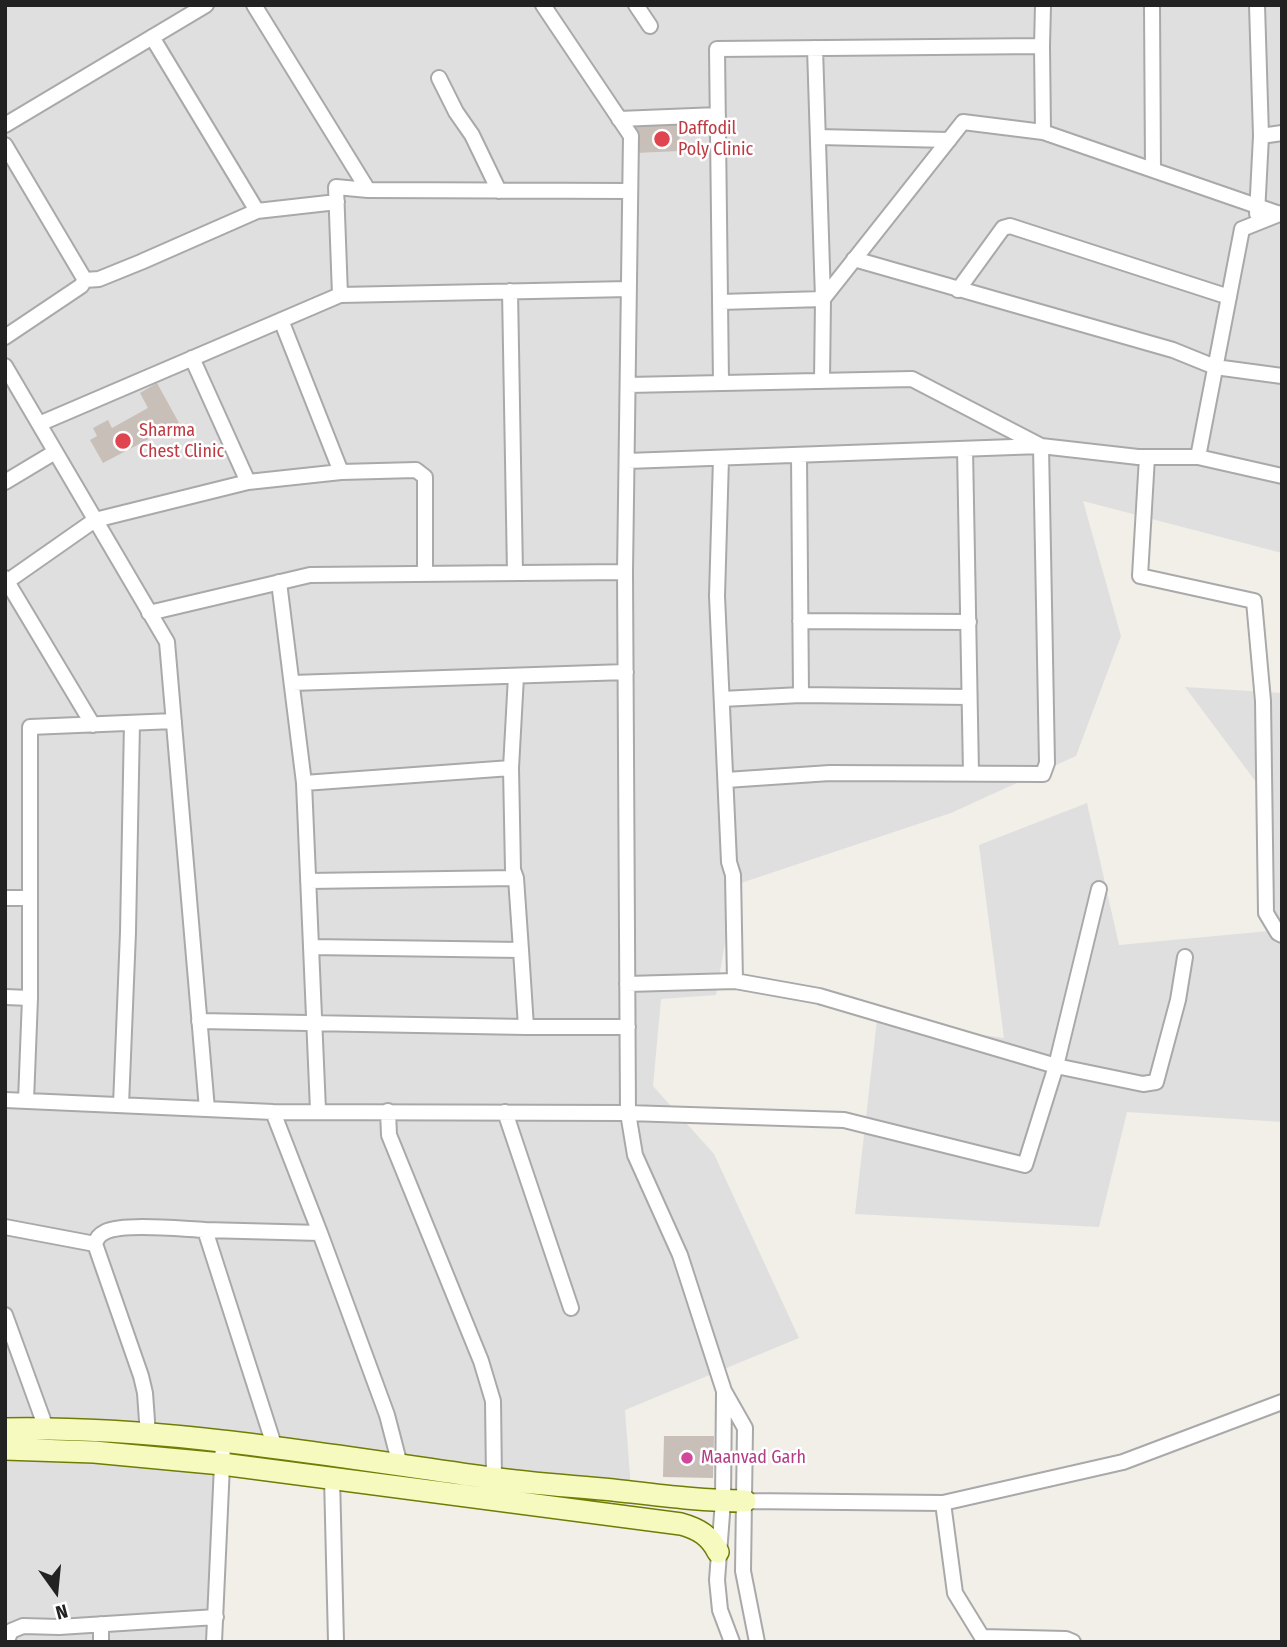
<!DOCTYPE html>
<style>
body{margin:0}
#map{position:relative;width:1287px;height:1647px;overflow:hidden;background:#f2efe9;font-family:"Fira Sans Condensed",sans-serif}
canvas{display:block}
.frame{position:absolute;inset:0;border:7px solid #222;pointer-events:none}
.north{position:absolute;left:21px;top:1556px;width:70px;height:70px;-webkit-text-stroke:5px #fff;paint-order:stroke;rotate:165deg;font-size:19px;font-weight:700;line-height:28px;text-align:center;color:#222}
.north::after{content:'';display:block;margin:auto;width:24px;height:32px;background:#222;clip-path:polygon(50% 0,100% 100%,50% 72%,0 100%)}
</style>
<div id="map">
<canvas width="1287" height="1647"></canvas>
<div class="frame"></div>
<div class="north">N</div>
</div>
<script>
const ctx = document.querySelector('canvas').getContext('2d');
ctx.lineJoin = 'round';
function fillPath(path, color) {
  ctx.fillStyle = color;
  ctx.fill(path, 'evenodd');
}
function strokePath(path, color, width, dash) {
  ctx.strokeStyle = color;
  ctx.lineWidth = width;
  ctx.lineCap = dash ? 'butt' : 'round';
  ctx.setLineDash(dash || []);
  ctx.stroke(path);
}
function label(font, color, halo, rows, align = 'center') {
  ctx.font = font + ' "Fira Sans Condensed",sans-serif';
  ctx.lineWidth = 5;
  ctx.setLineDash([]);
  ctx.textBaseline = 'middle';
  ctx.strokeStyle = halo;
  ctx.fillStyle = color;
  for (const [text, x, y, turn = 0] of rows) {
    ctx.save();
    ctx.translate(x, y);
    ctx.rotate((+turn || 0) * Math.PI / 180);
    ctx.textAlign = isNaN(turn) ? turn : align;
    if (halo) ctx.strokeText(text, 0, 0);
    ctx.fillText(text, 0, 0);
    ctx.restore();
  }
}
fillPath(new Path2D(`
 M5 5H1282V553L1083 501 1121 636 1076 756 951 813 735 885 716 995 661 999 653 1086 714 1154 799 1338 625 1410 631 1489 220 1440 209 1642H5Z
 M1185 687 1282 693V1122L1127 1112 1099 1227 855 1214 877 1020 1004 1038 979 845 1087 803 1119 945 1269 931 1256 782Z`), '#e0dfdf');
fillPath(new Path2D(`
 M679 124 680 151 635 153 634 125Z
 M157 383 179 423 103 463 90 440 97 436 93 428 108 420 112 428 148 408 140 393Z
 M664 1436H714L713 1478 663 1477Z`), '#c7bfb8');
const street = new Path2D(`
 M254 5 368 190 630 191
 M543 5 631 136 625 572 628 1113 635 1155 680 1255 724 1391 745 1428 743 1571 757 1642
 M636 5 650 26
 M1152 5 1153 170
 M1257 5 1261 136 1257 214
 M152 37 257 211
 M1042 46 1043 5
 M439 78 456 112 472 135 499 191
 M619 119 718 115
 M5 125 206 5
 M1261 136 1282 133
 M818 137 949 140
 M5 145 85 280
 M854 259 1173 350 1215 367 1282 376
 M958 290 1003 228 1010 226 1229 297
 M510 291 515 573
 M340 295 336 187 368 190
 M720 302 823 299 815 48
 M5 337 81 286 85 280 99 279 141 262 257 211 337 202
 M192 358 248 482
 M5 366 167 642 207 1109
 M822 381 823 299 963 122 1043 132
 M721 383 717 49 1042 46 1043 132 1280 214
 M628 385 912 379 1041 446 1047 763 1043 774 830 773 726 780
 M39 424 340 295 629 289
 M965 449 971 773
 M799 455 801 695
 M1147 457 1140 576 1254 601 1263 701 1266 913 1278 933 1282 935
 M1198 457 1282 476
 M721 458 717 596 729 862 733 875 735 981
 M627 461 1041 446 1138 457H1198L1242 229 1282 213
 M341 472 416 470 425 477V574
 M5 482 55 452
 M5 578 93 725
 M279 582 304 783 318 1110
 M5 583 95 520 248 482 341 472 281 320
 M149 613 310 575 625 572
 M800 621 969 622
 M516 676 511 768 513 870 516 878 521 950
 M292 683 626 672
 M722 699 801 695 969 697
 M304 783 511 768
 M308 881 516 878
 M5 898H30
 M627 984 735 981 819 996 1056 1066 1143 1084 1156 1082 1178 1000 1185 957
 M5 997 30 998 26 1101
 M30 998V727L174 721
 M199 1021 526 1027 521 950 311 947
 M526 1027H628
 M5 1100 273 1112 628 1113 844 1120 1025 1165 1056 1066 1099 889
 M121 1105 128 932 132 723
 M388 1111 389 1135 481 1361 493 1401 494 1479
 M273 1112 320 1233 205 1230 275 1448
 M505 1112 571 1308
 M5 1227 95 1244
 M320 1233 387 1415 400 1465
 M5 1315 46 1428
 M724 1392 723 1501 717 1580 720 1610 732 1642
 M148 1435 145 1393 141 1376 95 1244C97 1238 99 1235 105 1232 124 1223 181 1229 205 1230
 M332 1477 336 1642
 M745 1501 943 1503 1123 1462 1282 1402
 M943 1503 955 1593 982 1637 1066 1639 1073 1642
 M6 1642 11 1631 23 1626 59 1627 216 1617
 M101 1642V1624
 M214 1642 223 1443`);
const secondary = new Path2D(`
 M5 1429C168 1426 331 1456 491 1478 532 1484 572 1486 613 1490 657 1495 701 1501 745 1501
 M5 1449 94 1452 222 1464 681 1524C699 1529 710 1536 718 1552`);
strokePath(street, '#a9a9a9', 18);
strokePath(secondary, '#707d05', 24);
strokePath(street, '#fff', 14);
strokePath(secondary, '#f7fabf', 21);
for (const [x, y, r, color] of [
 [662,139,9,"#e0444e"],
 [123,441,9,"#e0444e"],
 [687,1458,7,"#d1479c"]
]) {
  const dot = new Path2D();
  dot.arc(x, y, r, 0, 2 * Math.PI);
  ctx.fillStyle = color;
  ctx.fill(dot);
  strokePath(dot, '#fff', 2.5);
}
label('18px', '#be3a42', '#fff', [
 ["Daffodil",678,129],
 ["Poly Clinic",678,150],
 ["Sharma",139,431],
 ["Chest Clinic",139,452]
], 'left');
label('18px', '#b23c85', '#fff', [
 ["Maanvad Garh",701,1458]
], 'left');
</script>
